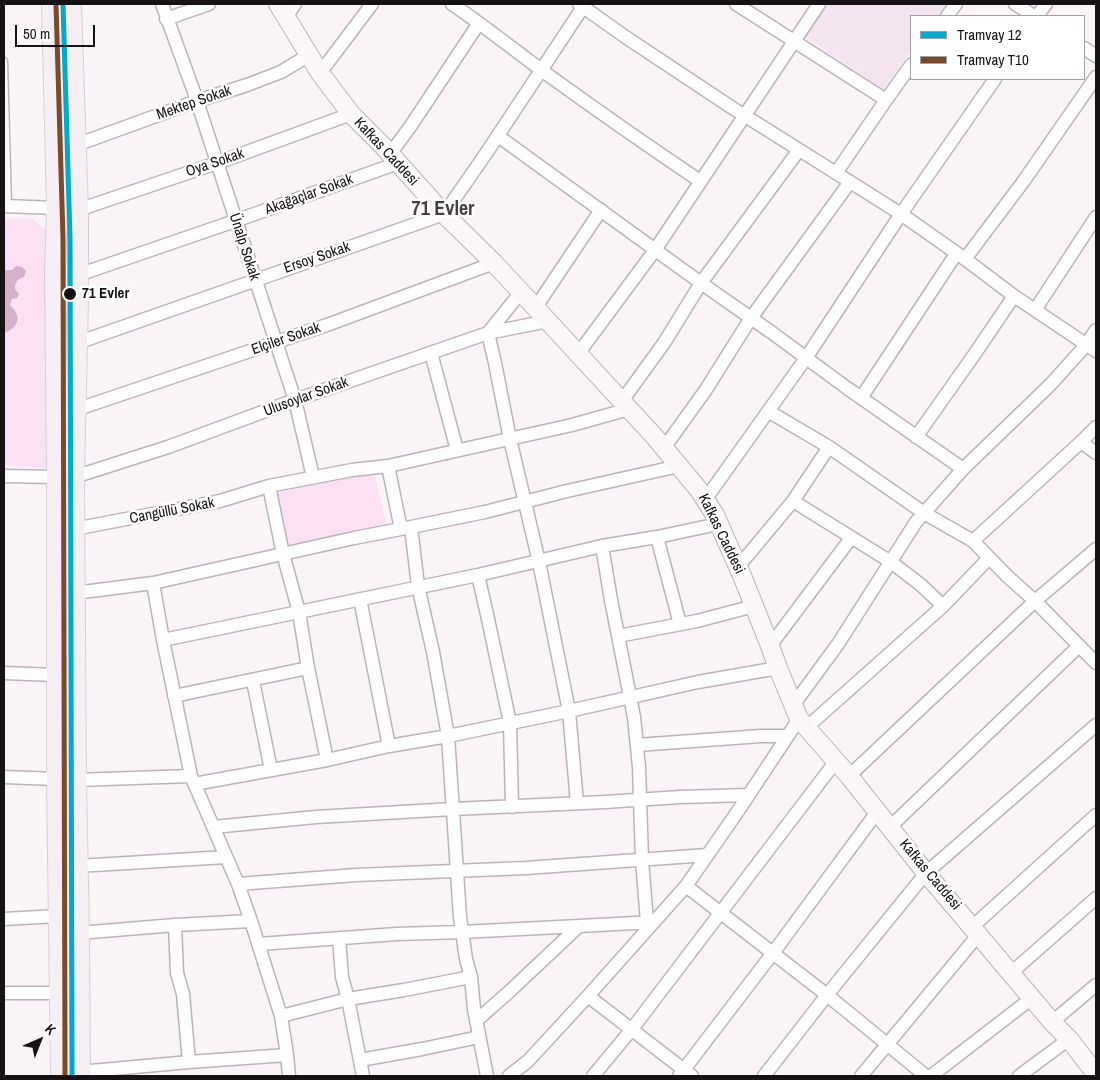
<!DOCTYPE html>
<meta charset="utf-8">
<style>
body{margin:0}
#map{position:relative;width:1100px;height:1080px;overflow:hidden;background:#faf4f9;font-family:"Archivo Narrow",sans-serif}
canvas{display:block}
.frame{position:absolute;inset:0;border:5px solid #171216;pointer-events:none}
.legend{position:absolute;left:910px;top:15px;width:175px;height:65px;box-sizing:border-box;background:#fff;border:1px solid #a2a0a2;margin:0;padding:6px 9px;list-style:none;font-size:15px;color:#171216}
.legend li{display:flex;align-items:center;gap:10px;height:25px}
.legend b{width:25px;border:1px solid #a2a0a2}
.north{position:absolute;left:15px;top:1015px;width:50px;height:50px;-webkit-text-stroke:4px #fff;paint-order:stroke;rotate:44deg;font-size:14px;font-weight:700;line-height:20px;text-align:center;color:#171216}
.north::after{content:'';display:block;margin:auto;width:18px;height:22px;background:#171216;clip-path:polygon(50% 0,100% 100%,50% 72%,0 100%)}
.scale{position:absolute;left:15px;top:25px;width:80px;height:22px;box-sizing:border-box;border:2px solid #171216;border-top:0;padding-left:6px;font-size:15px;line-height:18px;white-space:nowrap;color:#171216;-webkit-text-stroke:4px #fff;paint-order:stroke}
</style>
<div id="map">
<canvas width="1100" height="1080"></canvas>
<div class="frame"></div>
<ul class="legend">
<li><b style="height:6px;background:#00a9ce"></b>Tramvay 12</li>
<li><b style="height:6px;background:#7a4b2a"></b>Tramvay T10</li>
</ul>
<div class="north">K</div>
<div class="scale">50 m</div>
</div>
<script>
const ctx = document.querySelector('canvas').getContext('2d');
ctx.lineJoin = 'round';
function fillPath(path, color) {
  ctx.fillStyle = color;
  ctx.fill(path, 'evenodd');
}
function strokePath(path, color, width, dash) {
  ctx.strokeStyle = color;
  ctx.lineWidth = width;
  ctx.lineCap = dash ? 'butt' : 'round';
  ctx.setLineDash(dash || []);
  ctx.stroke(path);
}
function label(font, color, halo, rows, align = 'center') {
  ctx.font = font + ' "Archivo Narrow",sans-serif';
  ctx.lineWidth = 5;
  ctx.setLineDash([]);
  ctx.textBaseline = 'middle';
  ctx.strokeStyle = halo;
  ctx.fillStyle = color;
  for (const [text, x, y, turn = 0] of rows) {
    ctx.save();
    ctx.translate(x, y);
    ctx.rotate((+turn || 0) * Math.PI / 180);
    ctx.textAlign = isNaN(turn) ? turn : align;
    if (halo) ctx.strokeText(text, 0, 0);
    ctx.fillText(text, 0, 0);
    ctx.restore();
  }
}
fillPath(new Path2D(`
 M827 4H947L937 16H911V51L883 89 805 37Z`), '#f3e4ef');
fillPath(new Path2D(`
 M31 218 49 232V468L4 465V219Z
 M374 472 387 526 289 550 276 493Z`), '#fce1f5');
fillPath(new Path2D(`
 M16 266 22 267 26 271 24 277C17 279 15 282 15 289L19 294 17 298 12 299 10 305C12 307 14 309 15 311 22 322 13 330 4 333V270H12Z`), '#d6b1cd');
const lane = new Path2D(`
 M4 61 8 207`);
const street = new Path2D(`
 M162 4 194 92 295 400 313 477
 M452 4C483 25 513 49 544 72 595 109 648 146 700 181
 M579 4 627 38 731 107 836 173 901 214 965 259 1014 296 1096 351
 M736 4 886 100
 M1015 4 1034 16
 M947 16 956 4
 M1037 16 1046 4
 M286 17 295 4
 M166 19 209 4
 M1084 48 1096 56
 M320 73 372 4
 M498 136 701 283 771 332 847 388 963 469 916 522 838 644 794 704
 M76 145 197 101 247 85 281 72 309 55
 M390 154 410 127 479 23
 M836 173 886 100 911 65
 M4 206 57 208
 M78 210 217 163 351 114
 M965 259 1023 182 1096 77
 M78 275 235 221 398 163
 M536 307 601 210
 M1035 310 1096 217
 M548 321 488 333 495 363 510 439 539 562 569 711 577 803
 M77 343 444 214 487 152 585 4
 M431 353 457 450
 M578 354 655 250 819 4
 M861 398 956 254
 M622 401 664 343 701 283 799 150
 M75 410 327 325 494 263
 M768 411 829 447
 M916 437 974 355 1014 296
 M1081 442 1096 453
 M664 448 705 391 751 318 850 182
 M388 466 401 529
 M963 469 1051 384 1086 345 1096 330
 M4 476 57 477
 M74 477 168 447 295 400 488 333 521 292
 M705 500 806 358 901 214 995 79
 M793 501 829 447 924 513 973 541 1007 576 1035 601 1096 549
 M74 529 220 501 269 486
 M657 537 680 624
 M973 541 1081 442 1096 427
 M602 546 611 600 634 717 639 767 642 860 647 922
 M738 567 793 501 891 562 921 585 943 606
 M478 575 488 619 510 723 512 807
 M153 583 354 538 411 527
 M75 593 153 583 163 640 191 776
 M360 599 389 746
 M618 636 697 621 754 606
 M163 640 478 575 602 546 657 537 718 524
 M770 646 851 538
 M308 668 299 612 283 554 269 486 352 470 388 466 572 425 629 409
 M4 673 56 675
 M253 681 271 770
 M174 696 308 668 327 760
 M806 728 943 606 989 558
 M637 745 761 736H788
 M849 776 1035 601 1096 663
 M4 777 57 779
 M76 780 191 776 238 884 251 921
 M194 784 327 760 389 746 448 736 569 711 698 682 778 668
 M213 827 316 817 453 809 605 802 680 797 748 795
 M890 827 1079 646
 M78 866 226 857
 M238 884 356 875 526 868 707 855
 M686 886 827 995 926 1076
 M4 919 58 916
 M972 927 1096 815
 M79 933 175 925
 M339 938 342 977 348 999 363 1076
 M259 944 397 934 462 932 579 926
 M1011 973 1096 898
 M4 993H59
 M588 996 692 1076
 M281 1016 348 999 404 990 471 977
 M476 1021 511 990 579 926 654 922
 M1052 1022 1096 985
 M360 1060 422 1049 479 1037
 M189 1062 183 994 177 973 175 925 251 921 281 1016 287 1055
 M80 1072 189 1062 287 1055 289 1076
 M487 1076 474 1009 471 977 466 959 460 917 448 736 433 652 418 586 411 527 485 512 567 491 679 466
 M509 1076 528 1061 588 996 686 886 738 811 799 719
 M593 1076 632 1029 836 761
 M679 1076 776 949 877 812
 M764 1076 827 995 926 873 1096 725
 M861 1076 979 934
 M931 1076 1032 998
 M1019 1076 1069 1039`);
const secondary = new Path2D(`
 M278 4 320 73 351 114 383 146 444 214 494 263 521 292 654 436 699 490 715 515 743 578 770 646 778 668 799 719 849 776 926 873 1052 1022 1069 1039 1096 1074`);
const primary = new Path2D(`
 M52 4 57 208 55 272 57 477V779L61 1076
 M71 4 78 210V298L74 477 76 780 79 933 80 1076`);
strokePath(lane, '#b9b4b8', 9);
strokePath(street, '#b9b4b8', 15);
strokePath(secondary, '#b9b4b8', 20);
strokePath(primary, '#d4d0d3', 22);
strokePath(lane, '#fefdfe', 6);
strokePath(street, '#fefdfe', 12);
strokePath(secondary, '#faf6f9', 18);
strokePath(primary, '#f5eef3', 20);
strokePath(new Path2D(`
 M63 4 70 238 72 1076`), '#00a9ce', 5);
strokePath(new Path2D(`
 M56 4 63 238 65 1076`), '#7a4b2a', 5);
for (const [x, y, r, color] of [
 [70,294,7,"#171216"]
]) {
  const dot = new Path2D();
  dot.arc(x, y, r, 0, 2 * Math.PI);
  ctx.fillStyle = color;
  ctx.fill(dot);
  strokePath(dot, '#fff', 2);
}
label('15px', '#171216', '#fff', [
 ["Mektep Sokak",194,103,-19],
 ["Kafkas Caddesi",386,152,47],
 ["Oya Sokak",215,163,-19],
 ["Akağaçlar Sokak",309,195,-20],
 ["Ünalp Sokak",244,247,72],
 ["Ersoy Sokak",317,258,-19],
 ["Elçiler Sokak",286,339,-19],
 ["Ulusoylar Sokak",306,397,-20],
 ["Cangüllü Sokak",172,511,-11],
 ["Kafkas Caddesi",721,534,64],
 ["Kafkas Caddesi",930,875,50]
]);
label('bold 15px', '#171216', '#fff', [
 ["71 Evler",82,294]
], 'left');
label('bold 20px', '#483c45', '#fff', [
 ["71 Evler",443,210]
]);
</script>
